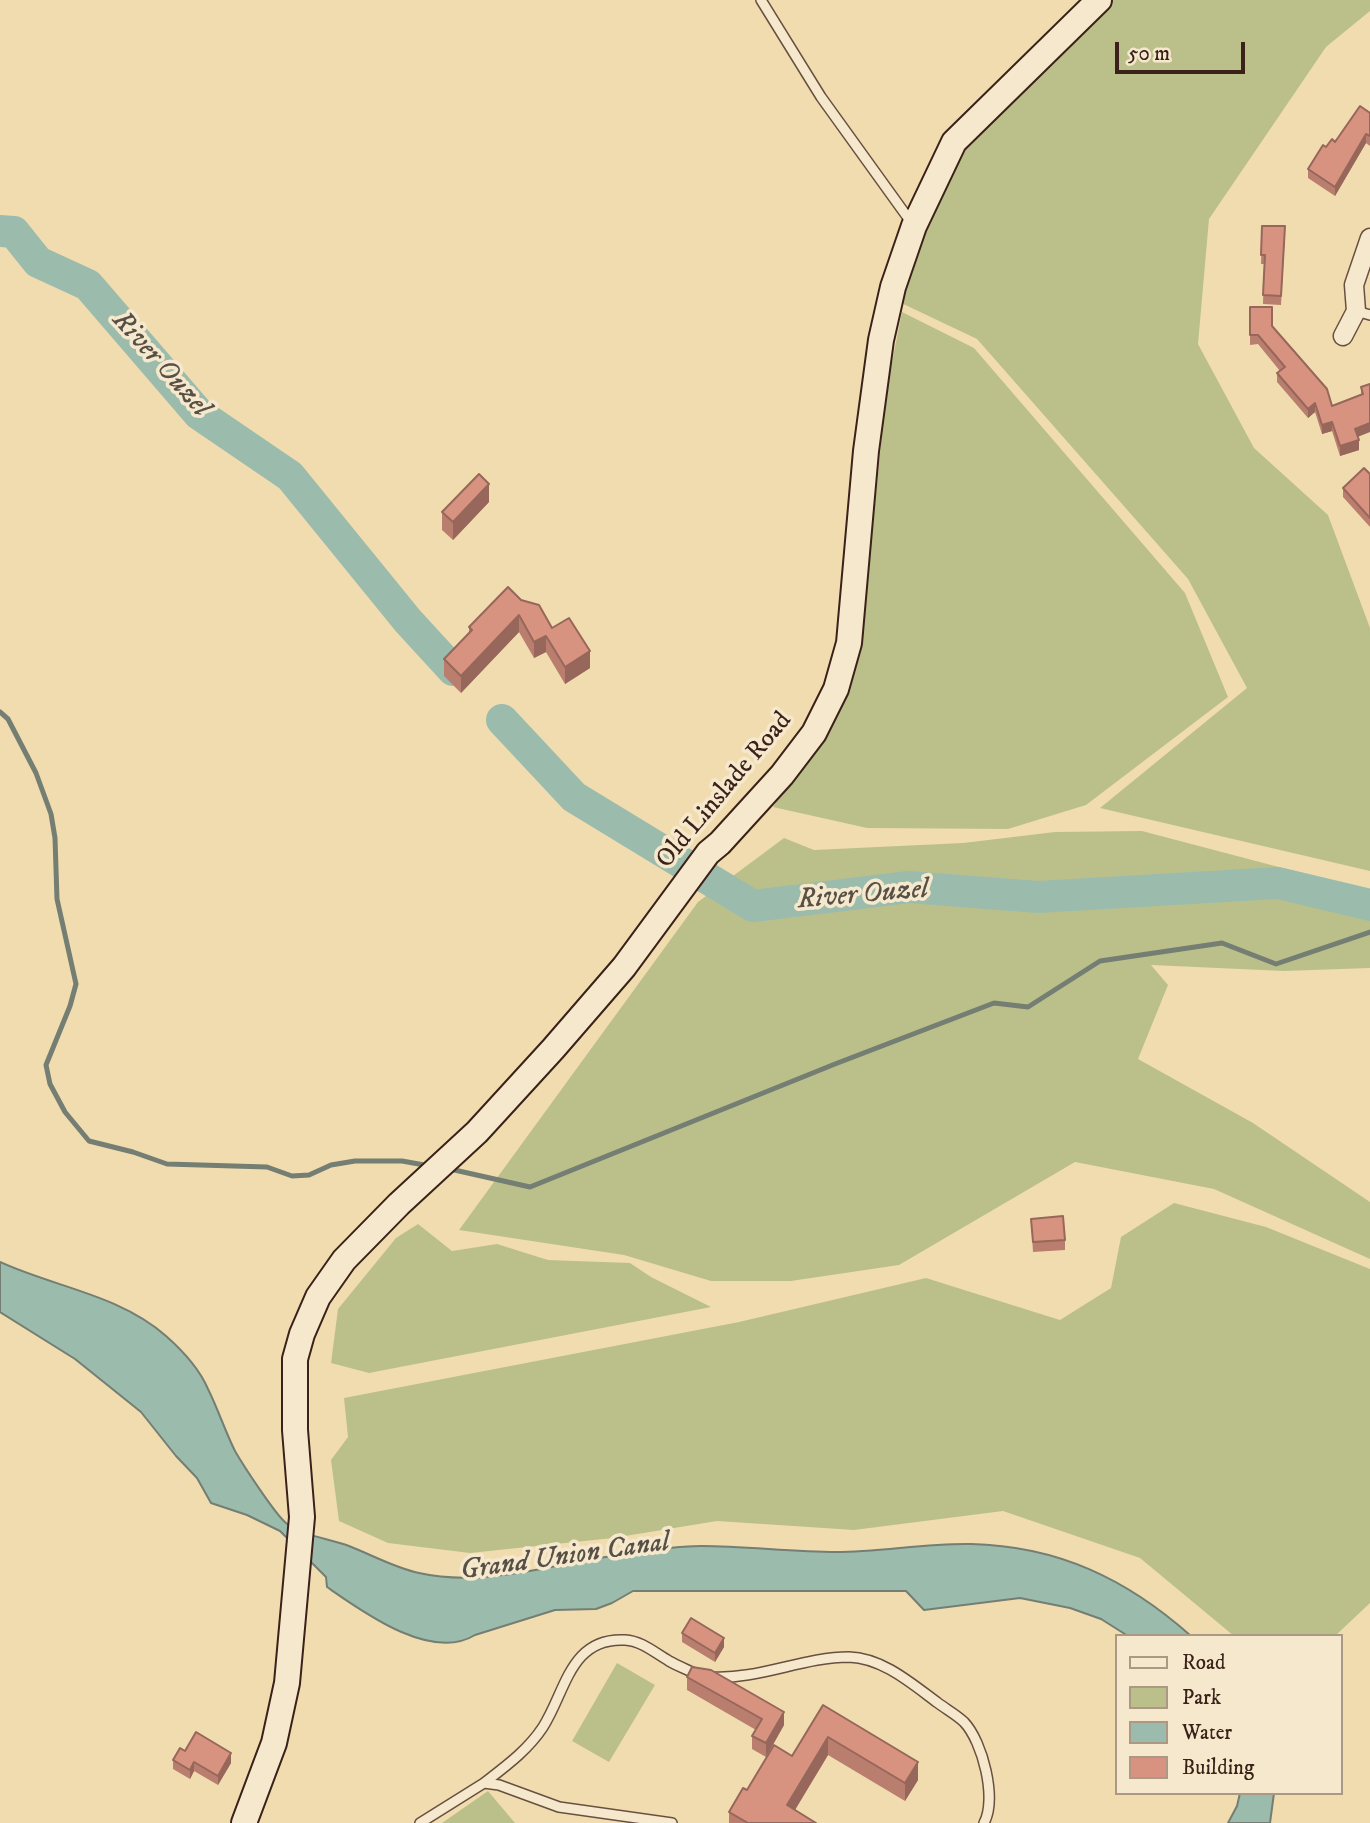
<!DOCTYPE html>
<style>
body{margin:0}
#map{position:relative;width:1370px;height:1823px;overflow:hidden;background:#f1dcb0;font-family:"IM FELL DW Pica",serif}
canvas{display:block}
.legend{position:absolute;left:1115px;top:1634px;width:228px;height:161px;box-sizing:border-box;background:#f6e8cc;border:2px solid #ab9985;margin:0;padding:9px 12px;list-style:none;font-size:21px;color:#3a221a}
.legend li{display:flex;align-items:center;gap:14px;height:35px}
.legend b{width:35px;border:2px solid #ab9985}
.scale{position:absolute;left:1115px;top:42px;width:130px;height:32px;box-sizing:border-box;border:4px solid #3a221a;border-top:0;padding-left:9px;font-size:21px;line-height:24px;white-space:nowrap;color:#3a221a;-webkit-text-stroke:5px #f6e8cc;paint-order:stroke}
</style>
<div id="map">
<canvas width="1370" height="1823"></canvas>
<ul class="legend">
<li><b style="height:9px;background:#f6e8cc"></b>Road</li>
<li><b style="height:19px;background:#bbc08b"></b>Park</li>
<li><b style="height:19px;background:#9bbcac"></b>Water</li>
<li><b style="height:19px;background:#d79380"></b>Building</li>
</ul>
<div class="scale">50 m</div>
</div>
<script>
const ctx = document.querySelector('canvas').getContext('2d');
ctx.lineJoin = 'round';
function fillPath(path, color) {
  ctx.fillStyle = color;
  ctx.fill(path, 'evenodd');
}
function strokePath(path, color, width, dash) {
  ctx.strokeStyle = color;
  ctx.lineWidth = width;
  ctx.lineCap = dash ? 'butt' : 'round';
  ctx.setLineDash(dash || []);
  ctx.stroke(path);
}
function label(font, color, halo, rows, align = 'center') {
  ctx.font = font + ' "IM FELL DW Pica",serif';
  ctx.lineWidth = 7;
  ctx.setLineDash([]);
  ctx.textBaseline = 'middle';
  ctx.strokeStyle = halo;
  ctx.fillStyle = color;
  for (const [text, x, y, turn = 0] of rows) {
    ctx.save();
    ctx.translate(x, y);
    ctx.rotate((+turn || 0) * Math.PI / 180);
    ctx.textAlign = isNaN(turn) ? turn : align;
    if (halo) ctx.strokeText(text, 0, 0);
    ctx.fillText(text, 0, 0);
    ctx.restore();
  }
}
fillPath(new Path2D(`
 M1104 0H1370V11L1326 47 1209 219 1198 344 1254 448 1328 515 1370 628V871L1100 808 1247 688 1188 579 977 339 897 301 958 144Z
 M902 312 974 348 1185 593 1228 697 1086 805 1008 829 867 828 773 807 814 747 852 682 869 565 886 392Z
 M1142 831 1370 891V968L1284 971 1151 965 1168 985 1138 1059 1253 1123 1370 1202V1259L1214 1189 1075 1162 899 1265 791 1281H711L624 1255 459 1230 698 902 784 838 814 850 963 843 1055 832Z
 M1174 1203 1266 1227 1370 1269V1603L1335 1636H1234L1140 1558 1003 1511 854 1530 717 1521 613 1538 470 1553 388 1543 339 1521 331 1460 348 1437 344 1398 739 1322 926 1278 1060 1320 1111 1288 1121 1237Z
 M418 1224 452 1251 497 1244 548 1260 630 1263 651 1277 711 1307 369 1373 331 1363 338 1309 396 1238Z
 M617 1663 655 1685 609 1762 572 1741Z
 M488 1791 515 1823H442Z`), '#bbc08b');
const water = new Path2D(`
 M0 1262C54 1287 120 1295 166 1336 183 1351 199 1368 208 1389 218 1409 225 1431 235 1451 243 1465 275 1514 286 1523 304 1537 329 1538 349 1546 372 1555 395 1568 419 1573 486 1588 553 1563 620 1555 646 1551 674 1546 701 1546 746 1546 791 1552 836 1552 881 1552 926 1543 971 1544 1058 1546 1127 1579 1191 1636H1128L1101 1619 1070 1608 1020 1598 924 1610 906 1591H633L612 1603 596 1609 555 1610 475 1635C431 1662 363 1612 327 1587L326 1577 280 1531 247 1515 211 1503 197 1478 176 1456 141 1412 75 1359 0 1312Z
 M1240 1793H1274L1270 1823H1228L1237 1806Z`);
fillPath(water, '#9bbcac');
strokePath(water, '#747e72', 2);
strokePath(new Path2D(`
 M0 712 8 719 36 773 51 814 55 838 57 899 76 984 70 1006 46 1065 50 1084 65 1112 89 1141 133 1152 167 1164 267 1167 292 1176 309 1175 331 1165 355 1161H402L430 1166
 M450 1169 530 1187 835 1064 994 1003 1028 1007 1100 961 1222 943 1276 964 1370 932`), '#747e72', 5);
strokePath(new Path2D(`
 M0 231 14 232 38 262 88 285 199 414 290 476 408 621 453 670
 M502 720 574 797 753 906 909 887 1038 897 1278 883 1370 905`), '#9bbcac', 32);
const lane = new Path2D(`
 M761 0 821 97 911 222
 M1356 311 1370 315
 M711 1677C758 1680 803 1657 849 1657 883 1658 912 1684 938 1703 946 1709 957 1715 964 1722 983 1742 997 1799 984 1823
 M484 1783C506 1766 528 1750 543 1727 566 1691 570 1637 625 1640 642 1641 655 1653 669 1661 678 1666 688 1670 698 1675
 M420 1823 484 1783 499 1785 559 1807 672 1823`);
const street = new Path2D(`
 M1343 336 1356 311 1354 285 1370 238`);
const secondary = new Path2D(`
 M244 1823 274 1743 287 1683 302 1517 295 1430V1359L302 1334 318 1297 344 1260 399 1204 477 1132 553 1049 624 967 708 853 720 843 782 775 814 733 836 689 849 643 866 451 881 340 893 287 914 226 954 142 1099 0`);
strokePath(lane, '#685040', 12);
strokePath(street, '#685040', 21);
strokePath(secondary, '#3a221a', 28);
strokePath(lane, '#f6e8cc', 9);
strokePath(street, '#f6e8cc', 18);
strokePath(secondary, '#f6e8cc', 24);
fillPath(new Path2D(`
 M1370 113V146L1366 143 1335 196 1308 178V169L1326 147Z
 M1262 226 1285 235 1281 305 1263 304 1264 264H1261Z
 M1250 307 1272 326 1332 406 1361 395V387L1370 384 1358 437 1359 450 1340 456 1332 431 1322 434 1315 412 1308 418 1277 382V373L1280 371 1258 344 1250 345Z
 M1370 474V527L1343 497V488Z
 M489 502 453 540 442 530V512Z
 M508 587 552 628 590 668 565 684 546 652 534 658 519 632 461 693 444 676V659L469 633V627Z
 M1031 1219 1065 1240V1250L1033 1252Z
 M682 1633 724 1647 715 1662 682 1642Z
 M687 1677 784 1725 766 1757 752 1749V1736L756 1730 687 1690Z
 M823 1705 918 1780 905 1801 828 1755 795 1810 816 1823H729V1812L747 1790 792 1756Z
 M185 1751 231 1763 218 1785 194 1771 190 1779 173 1769V1760Z`), '#b97e6e');
fillPath(new Path2D(`
 M1366 134V143L1335 196V187Z
 M1315 403V412L1308 418V409Z
 M1332 422V431L1322 434V425Z
 M1370 423V432L1355 438V429Z
 M1359 440V450L1340 456V446Z
 M489 484V502L453 540V522Z
 M519 615V632L461 693V676Z
 M546 636V652L534 658V642Z
 M590 651V668L565 684V667Z
 M724 1638V1647L715 1662V1653Z
 M784 1712V1725L766 1757V1743Z
 M828 1737V1755L787 1823V1805Z
 M231 1753V1763L218 1785V1776Z
 M194 1762V1771L190 1779V1770Z
 M918 1762V1780L905 1801V1783Z`), '#96675a');
const building = new Path2D(`
 M1360 106 1370 113V136L1366 134 1335 187 1308 169 1323 145 1326 147 1332 139 1335 142Z
 M1262 226H1285L1281 296 1263 295 1265 255H1261Z
 M1250 307H1272V326L1327 389 1332 406 1363 394 1361 387 1370 384V423L1355 429 1359 440 1340 446 1332 422 1322 425 1315 403 1308 409 1277 373 1285 367 1258 335H1250Z
 M1364 468 1370 474V518L1343 488Z
 M479 474 489 484 453 522 442 512Z
 M508 587 521 600 539 605 552 628 569 618 590 651 565 667 546 636 534 642 519 615 461 676 444 659 472 630 469 627Z
 M1063 1216 1065 1240 1033 1242 1031 1219Z
 M691 1618 724 1638 715 1653 682 1633Z
 M692 1667 711 1670 784 1712 766 1743 752 1736 762 1719 687 1677Z
 M823 1705 918 1762 905 1783 828 1737 787 1805 816 1823H748L729 1812 743 1788 747 1790 774 1745 792 1756Z
 M196 1732 231 1753 218 1776 194 1762 190 1770 173 1760 180 1748 185 1751Z`);
fillPath(building, '#d79380');
strokePath(building, '#96675a', 2);
label('26px', '#3a221a', '#f6e8cc', [
 ["Old Linslade Road",725,791,-50]
]);
label('italic 28px', '#575046', '#f6e8cc', [
 ["River Ouzel",160,365,48],
 ["River Ouzel",863,896,-5],
 ["Grand Union Canal",565,1558,-8]
]);
</script>
